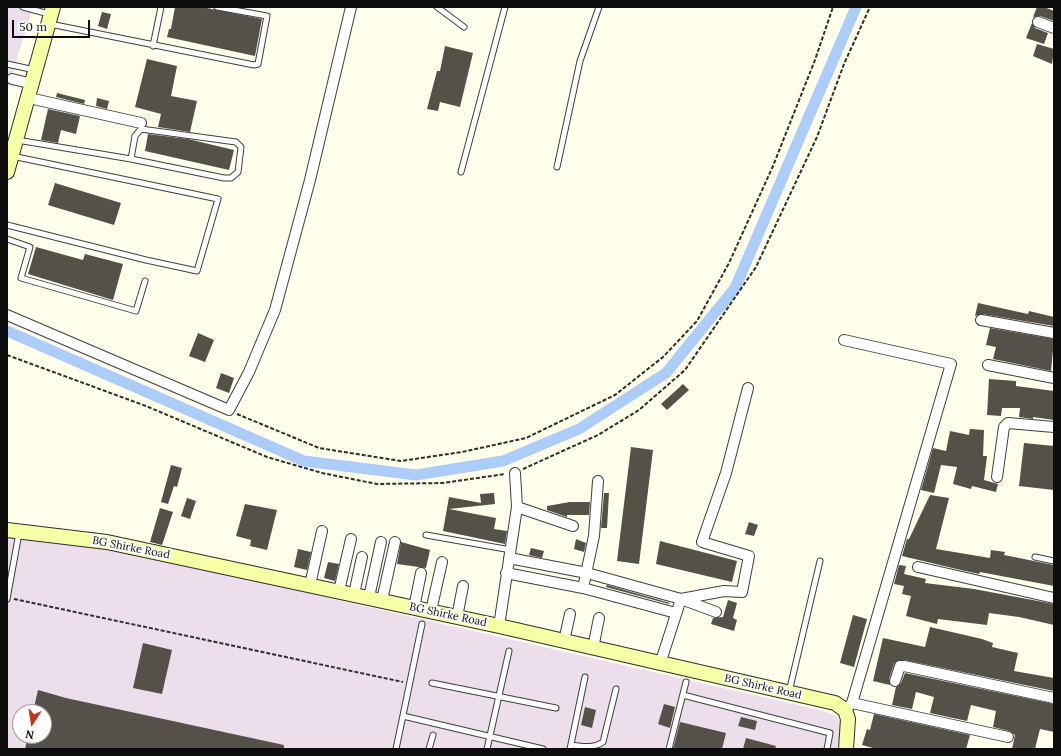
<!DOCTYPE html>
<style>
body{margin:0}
#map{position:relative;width:1061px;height:756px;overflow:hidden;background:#ffffeb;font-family:Lora,serif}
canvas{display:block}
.frame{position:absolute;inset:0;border:8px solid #0c0c0c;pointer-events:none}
.north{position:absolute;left:12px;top:704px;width:40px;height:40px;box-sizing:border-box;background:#fff;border:1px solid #9e9e9e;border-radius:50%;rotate:192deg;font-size:11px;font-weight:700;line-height:16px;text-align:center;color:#0c0c0c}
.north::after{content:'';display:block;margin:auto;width:14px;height:18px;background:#c4351c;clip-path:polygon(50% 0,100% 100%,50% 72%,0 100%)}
.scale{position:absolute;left:12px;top:20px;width:78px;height:18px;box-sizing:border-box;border:2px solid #0c0c0c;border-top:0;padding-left:5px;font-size:12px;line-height:14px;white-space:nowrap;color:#0c0c0c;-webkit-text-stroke:3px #fff;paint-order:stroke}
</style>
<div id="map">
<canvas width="1061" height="756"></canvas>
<div class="frame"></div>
<div class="north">N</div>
<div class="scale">50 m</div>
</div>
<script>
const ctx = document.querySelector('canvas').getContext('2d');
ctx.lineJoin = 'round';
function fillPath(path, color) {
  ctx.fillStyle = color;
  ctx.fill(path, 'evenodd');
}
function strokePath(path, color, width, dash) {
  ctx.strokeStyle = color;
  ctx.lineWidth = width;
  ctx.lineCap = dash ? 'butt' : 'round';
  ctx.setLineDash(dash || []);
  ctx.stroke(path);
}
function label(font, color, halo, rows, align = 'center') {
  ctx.font = font + ' Lora,serif';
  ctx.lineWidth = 4;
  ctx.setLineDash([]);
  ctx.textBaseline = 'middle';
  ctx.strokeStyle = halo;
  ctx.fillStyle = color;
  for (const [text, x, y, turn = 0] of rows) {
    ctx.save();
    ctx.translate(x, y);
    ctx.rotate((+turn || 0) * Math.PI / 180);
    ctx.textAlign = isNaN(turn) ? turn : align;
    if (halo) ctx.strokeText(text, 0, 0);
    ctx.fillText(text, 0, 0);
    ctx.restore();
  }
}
fillPath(new Path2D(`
 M7 7H33L7 91Z
 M7 536 110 548 820 710 836 716 840 721 841 731 837 749H7ZM20 712H44V736H20Z`), '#ecdfeb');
strokePath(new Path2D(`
 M7 331 304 461 416 475 503 461 579 429 666 373 735 288 856 7`), '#accdfa', 11);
fillPath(new Path2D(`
 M175 7H202L262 19 255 56 167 37 169 29H171Z
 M1037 7H1044L1054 11V21L1040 16 1033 17Z
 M102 12 111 14 107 29 98 26Z
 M1032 23 1035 28 1048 33 1044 44 1026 38Z
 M1037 44 1054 49 1052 64 1033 56Z
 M445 46 473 53 460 107 440 102 438 111 427 109 437 71H440Z
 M147 59 177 66 171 96 197 101 190 132 158 127 161 114 135 107Z
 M57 93 85 100 84 104 56 97Z
 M97 98 109 101 107 109 96 106Z
 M48 109 80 116 76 134 61 130 58 143 41 140Z
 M148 134 188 139 234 150 229 170 145 151Z
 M55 183 121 203 114 225 48 205Z
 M36 247 83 260 85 254 123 264 113 300 28 274Z
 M978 303 1028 314 1029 311 1054 317V326L982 314 975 316Z
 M990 328 1054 339 1051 371 993 359 996 347 986 345Z
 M198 333 214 340 205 362 189 356Z
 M221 373 234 378 229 393 216 388Z
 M989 379 1016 381V386L1054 391V420L1033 417V419L1019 417 1020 408H1002L1001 416 987 415Z
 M683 384 689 390 667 410 661 404Z
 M970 429 984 430 983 456H987L984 480 998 484 996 492 972 486 971 489 953 484 957 467 941 465 934 493 921 490 933 448 946 451 950 431 969 435Z
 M1024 443 1054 446V490L1019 486Z
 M631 447 653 450 639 564 617 561Z
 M171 465 182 468 177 487 174 486 168 504 161 502Z
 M494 493 495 504 449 509 496 518 494 529 507 531 505 544 443 531 449 497 481 503 480 494Z
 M604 493H609L607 528H601Z
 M930 495 949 498 936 549 990 558 991 550 1005 552 1004 555 1054 565V586L980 572 979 574 965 571 902 556 907 539H909Z
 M187 498 196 501 190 519 181 516Z
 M570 502H590L589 515H567V517L547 510V506Z
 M245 504 277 510 267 550 250 546 251 540 236 536Z
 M160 508 173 512 162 545 150 542Z
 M749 522 758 525 754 536 745 534Z
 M576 539 586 543 584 552 574 549Z
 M660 541 737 561 732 582 656 564Z
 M401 542 430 550 426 568 397 564Z
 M531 548 544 551 542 558 529 555Z
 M298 549 311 552 307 570 294 567Z
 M328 562 339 564 335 581 324 578Z
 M899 565 906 566 904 574 926 579 925 583 974 589 1054 604V625L1019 617 989 613 987 625 938 619 937 624 906 616 911 596 902 594 904 586 894 584Z
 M607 585 670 603 669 604 606 587Z
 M728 600 737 603 733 618 737 620 734 631 711 624 713 618 723 617Z
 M853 615 867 619 854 667 840 663Z
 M930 627 982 639 993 643 992 647 1018 653 1014 671 1054 678V691L904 660 897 661 894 664 889 679 890 685 873 681 883 638 925 647Z
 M143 643 172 650 162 694 133 688Z
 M905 673 1054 704V732L1040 729 1035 749H1012L1015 735 1009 731 993 727 996 711 971 705 967 721 930 713 934 697 916 692 912 709 892 705 896 687 901 683Z
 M38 690 66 698 284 745V749H25L28 736H44V712H33Z
 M664 704 675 707 670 728 658 724Z
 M585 707 596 710 592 728 581 725Z
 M874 714 970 735 966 749H877L862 745 867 729 870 730Z
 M741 717 757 721 755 730 738 726Z
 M680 722 726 733 722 749H673Z
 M746 738 776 746 775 749H743Z`), '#555048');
const lane = new Path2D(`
 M23 7 49 14
 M437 7 464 27
 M50 24 254 65 258 64 267 16 217 7
 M153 46 161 7
 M7 64 35 70
 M17 140 131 159 224 178H231L238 172 241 147 236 142 141 129 135 136 131 159
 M557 167 580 61 599 7
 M461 172 505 7
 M7 225 146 260 197 271 218 199 12 156
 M7 239 30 247 21 278 136 311 145 281
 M426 535 511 550
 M1035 557 1054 561
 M7 599 19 533
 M432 683 556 708
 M789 692 820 561
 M683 695 830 733 827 749
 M403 716 543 749
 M571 745C582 746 593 749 603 742L616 689
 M396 749 422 624
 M429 749 433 735
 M487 749 509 651
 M570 749 585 677
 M669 749 686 682`);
const street = new Path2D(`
 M1038 22 1054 28
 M12 79 33 84
 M29 98 141 123
 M7 315 229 410 249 372 275 310 310 180 351 7
 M981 320 1054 333
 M844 340 951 364 852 703 845 710
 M988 365 1054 378
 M515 473 517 507 573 526
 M997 477 1004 427 1008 423 1054 427
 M509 558 587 573 681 599 716 612
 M918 567 1054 598
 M506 573 583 588 676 613
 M310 585 322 531
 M583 588 594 536 598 481
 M339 591 351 539
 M354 594 362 557
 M369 597 381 542
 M382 600 395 542
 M414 608 421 573
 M431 611 442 562
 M457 617 463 586
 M499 626 517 507
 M564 641 570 614
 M593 648 599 618
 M660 664 681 599 724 591 742 592 749 556 702 542 726 473 748 388
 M895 681 900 666H904L1054 698
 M852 703 1008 737`);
const secondary = new Path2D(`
 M7 172 53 7
 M7 530 107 542 499 626 835 703 845 710 848 719 846 749`);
strokePath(lane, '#3f3f3f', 7);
strokePath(street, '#3f3f3f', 12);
strokePath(secondary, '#2e2e2e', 16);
strokePath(new Path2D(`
 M7 355 146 406 267 457 322 473 377 484 443 483 505 474
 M237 414 319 448 401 461 462 452 526 438 615 395 663 357 697 321 729 263 773 166 815 60 833 7
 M523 469 598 435 639 410 685 370 756 267 817 137 844 64 870 7
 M14 599 403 682`), '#2e2e2e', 2, [4, 2]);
strokePath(lane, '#fff', 5);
strokePath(street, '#fff', 10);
strokePath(secondary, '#f7ffa6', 14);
label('11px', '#0c0c0c', '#fff', [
 ["BG Shirke Road",131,548,11],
 ["BG Shirke Road",448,615,12],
 ["BG Shirke Road",763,687,13]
]);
</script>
